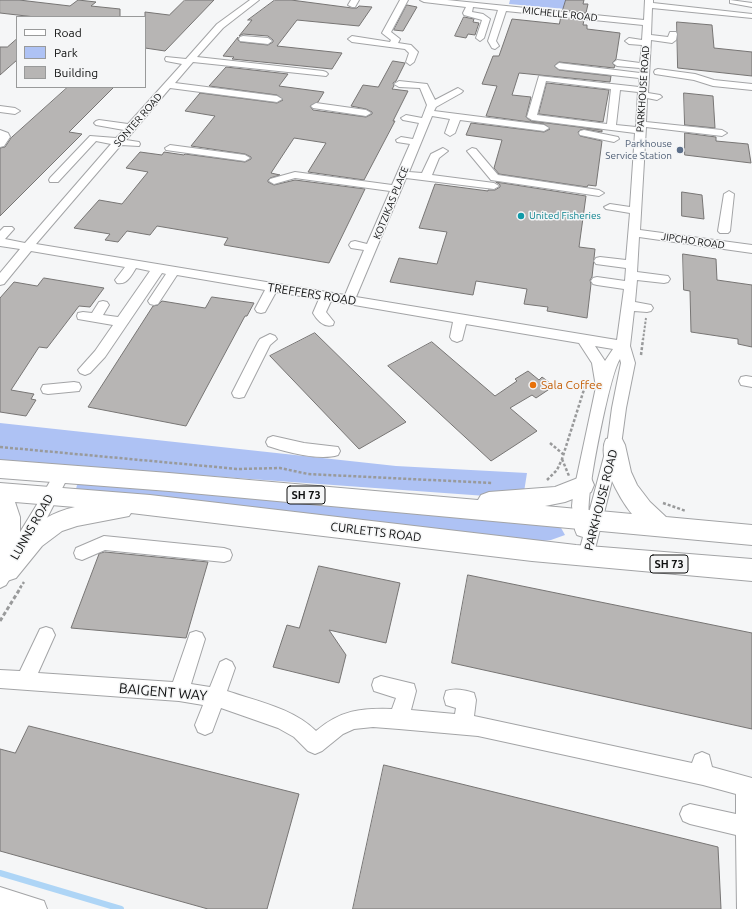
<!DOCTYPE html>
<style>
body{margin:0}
#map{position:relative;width:752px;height:909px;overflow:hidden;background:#f5f6f7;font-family:Ubuntu,sans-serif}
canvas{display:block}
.legend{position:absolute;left:16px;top:16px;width:130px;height:72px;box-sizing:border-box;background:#f5f6f7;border:1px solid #999a9a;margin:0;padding:5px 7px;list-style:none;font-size:12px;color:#0e0f0f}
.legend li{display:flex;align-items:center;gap:8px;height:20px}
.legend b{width:20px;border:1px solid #999a9a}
</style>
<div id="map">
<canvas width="752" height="909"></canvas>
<ul class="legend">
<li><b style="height:5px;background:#fff"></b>Road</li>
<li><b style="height:11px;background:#aec2f4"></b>Park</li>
<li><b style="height:11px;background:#b7b5b4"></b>Building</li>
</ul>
</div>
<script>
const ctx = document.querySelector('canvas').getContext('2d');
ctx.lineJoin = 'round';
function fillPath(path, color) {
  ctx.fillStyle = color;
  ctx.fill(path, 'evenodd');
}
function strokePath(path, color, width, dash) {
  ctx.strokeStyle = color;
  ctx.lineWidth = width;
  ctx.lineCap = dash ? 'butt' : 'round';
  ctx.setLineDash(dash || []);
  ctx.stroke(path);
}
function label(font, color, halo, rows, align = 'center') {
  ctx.font = font + ' Ubuntu,sans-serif';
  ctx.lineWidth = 3;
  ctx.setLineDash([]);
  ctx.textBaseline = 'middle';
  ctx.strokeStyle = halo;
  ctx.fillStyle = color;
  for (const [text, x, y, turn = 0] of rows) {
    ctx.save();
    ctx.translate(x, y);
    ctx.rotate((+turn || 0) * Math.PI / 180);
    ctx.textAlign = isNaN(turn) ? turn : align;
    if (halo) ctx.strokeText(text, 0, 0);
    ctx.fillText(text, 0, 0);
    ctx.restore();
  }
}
fillPath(new Path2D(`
 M510 0H568L566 9 509 4Z
 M0 423 396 466 527 473 524 492 486 496 0 461Z
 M77 485H102L560 526 565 535 551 540 535 542 79 489H76Z`), '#aec2f4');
strokePath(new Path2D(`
 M0 873 121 909`), '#aed5f6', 6);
const building = new Path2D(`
 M0 0H19L70 6 78 0 96 2 91 6 120 9V17H35L0 13Z
 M185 0H214L165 51 145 48V12L169 15Z
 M275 0H291L352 8H357L359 6 372 7 359 26 297 20 277 46 342 53 332 69 232 59 234 57 223 56 238 37V40L240 42 268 45 273 42V40L268 36 243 34 239 36 252 20H248Z
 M566 0H584L583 4H588L586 13 563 10Z
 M407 5 417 7 403 31 394 30Z
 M464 17 474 19 473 22 479 23 475 35 468 34 466 38 455 36Z
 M561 18 584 20 583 25H587V29L620 33 616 59 612 63 615 66 614 68 559 62 554 66 559 70 611 76 610 82 519 73 512 95 531 97 526 117 531 121 602 130V132L584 129 580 130 578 132 580 136 602 141 596 186 588 185 587 187 499 174 494 168 502 140 466 135 471 123 544 132 550 129 544 124 486 116 497 86 482 84 493 56H499L512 19 559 24Z
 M677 22 712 25 714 48 752 52V76L678 68Z
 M17 39V60L0 75V47H7Z
 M393 61 405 63 396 81 393 83 394 86 392 89 408 91 393 121H395L364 180 308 172 326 143 294 138 271 173 280 175 270 178 268 180V182L274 185 295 180 365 189 329 263 224 245 228 238 157 226 150 235 127 231 118 242 105 240 110 234 74 228 99 200 122 204 148 172 126 168 140 152 162 155 164 152 184 155 185 154 245 162 251 159V157L245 154 191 146 215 116 185 111 200 93 277 103 283 100 277 95 209 86 226 67 288 74 279 86 324 92 318 102 310 106 313 110 366 117 372 114V112L366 109 351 106 363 85 378 87Z
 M547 83 609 90 603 122 539 114Z
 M68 87H114L69 132 82 134 0 216V148L5 147 11 138Z
 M684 93 713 96 715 128 685 125Z
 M685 133 716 137V141L748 144 751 163 685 155Z
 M496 182 586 196 579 247 595 249 592 277 590 280 591 284 587 318 547 311 548 307 524 304 527 289 476 281 473 295 390 282 399 258 437 264 447 232 419 228 435 184 488 191V190H495L500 187V185Z
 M682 192 702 195 704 219 682 216Z
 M683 254 716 259 717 280 752 285V347L738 344V339L691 332 690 291 684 290Z
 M44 278 104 288 90 307 79 306 47 348 39 347 11 390 34 394 31 399 36 400 26 416 0 412V298L14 282 37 286Z
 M212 297 254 303 247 316H245L186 426 88 407 153 306 158 305 162 301 205 308Z
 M315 333 406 422 359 449 270 356Z
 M432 342 495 396 517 381 515 379 528 371 539 380 542 377 554 386 536 398 532 395 510 408 537 431 491 461 388 366Z
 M105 552 208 562 186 638 71 628 99 554Z
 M319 566 400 583 386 643 329 630 346 655 339 683 273 667 287 625 299 628Z
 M468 575 752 633V729L452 663Z
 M29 726 299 794 267 909H208L0 851V749L15 753Z
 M384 765 718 847 721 909H353Z`);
fillPath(building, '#b7b5b4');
strokePath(building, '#777574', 1);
const minor = new Path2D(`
 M250 0H259L223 28 197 57 323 71 326 72 328 74 326 76 193 62 175 83 277 96 282 99 277 102 170 88 126 140 139 142 140 144 139 146 121 145 36 244 345 295 364 250 351 248 349 245 351 242 355 241 367 244 390 191 295 178 274 184 269 181 270 179 295 172 392 185 410 144 397 142 396 140 401 137 413 139 419 123 403 120 401 118 406 115 422 118 427 105 420 88 399 87 394 84 399 81 427 84 435 100 458 88 463 91 461 93 436 107 434 111 544 125 549 128 544 131 460 120 455 133 450 136 445 133 450 119 432 116 409 172 422 173 431 154 443 148 448 151 439 158 432 175 494 183 499 186 494 189 406 178 356 297 617 340 624 289 597 285 593 284 591 281 593 278 597 277 625 281 626 268 596 264 594 261 596 258 600 257 626 260 630 213 606 209 604 207 610 204 630 207 635 133 532 120 527 117 539 76 639 87V78L559 69 555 66 559 63 640 73V68L617 66 613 63 617 60 640 63 642 45 629 44 625 41 629 38 642 40 643 25 506 11 496 41 499 46 495 49 492 48 488 41 498 10 473 7 472 12 483 14 490 19 484 38 480 41 476 38 482 20 464 15 463 13 466 7 424 2 420 0H447L644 20 645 0H653V3L752 14V18L652 8 651 35 668 37 670 32H676L677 34 676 40 672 43 651 40 648 93 660 95 662 97 657 100 647 98 646 122 722 130 727 133 722 136 646 127 640 230 752 245V253L639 237 637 272 668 276 670 279 668 282 664 283 637 280 635 302 651 305 653 308 651 311 647 312 634 311 630 346 635 363 626 408 621 445 592 561 586 563 580 561 578 556 583 537 577 535 575 530 572 506 573 495 596 387 592 363 579 343 466 324 462 340 457 342 452 340 450 337 453 322 331 301 326 312 334 322 333 325C324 328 317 320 313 313L319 299 276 292 265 312 261 313 257 312 255 309 265 290 177 275 158 304 154 305 150 304 148 301 166 274 162 273 105 357 90 373 85 375 80 373 78 370 95 351 113 325 78 319 77 316 78 313 83 312 92 313 99 302 103 301 107 302 109 305 103 315 118 317 150 271 136 268C131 276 127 285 117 283L115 280 125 267 31 251 4 284 0 285V273L20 249 0 246V231L4 227H12L14 229 5 239 25 243 111 144 96 141 58 182H50L49 180 50 178 90 136 116 138 124 130 96 125 94 123 96 121 99 120 128 124 182 64 166 61 165 59 166 57 186 59 217 24ZM546 81 611 89 607 124 537 115ZM620 90 638 92 636 127 616 125ZM595 346 613 349 605 361ZM620 359 621 363 612 408 607 445 589 513C586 494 610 373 620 359Z
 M351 0H359L355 7H352L348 5Z
 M400 0H408L391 32 400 39 398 43 411 45 418 52 414 62 410 65 406 62 409 53 405 49 352 42 348 39 352 36 390 42 391 40 382 33Z
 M730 0 752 3V7L730 3Z
 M243 36 268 38 272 41 268 44 240 41 239 39 240 37Z
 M658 69 695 74 714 80 752 84V90L713 86 694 80 655 74 654 72 655 70Z
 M316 103 366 110 371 113 366 116 313 108 311 106Z
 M0 106 15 108 20 111 15 114 0 112Z
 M0 130 8 133 10 137 4 146 0 147Z
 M584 130 618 137 619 139 614 142 580 135 579 133 580 131Z
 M170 145 245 155 250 158 245 161 166 150 165 148Z
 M472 148 476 149 498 175 599 190 604 193 599 196 491 180 467 151Z
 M729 191 734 194 730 231 728 233H720L718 231 724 194Z
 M270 334 275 336 277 339 270 345 244 397 239 398 234 397 232 393 258 342 260 339Z
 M746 376 752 377V387L741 385 739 381 741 377Z
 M74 382 79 383 81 387 79 391 48 394 43 393 41 389 43 385Z
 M273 436 304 443 338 447 340 451 338 455C320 461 286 452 268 446L266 442 268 438Z
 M62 467 67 469 70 473 48 516 6 585 0 588V565L36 506 57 469Z
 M104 536 224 548 230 550 232 555 230 560 224 562 105 550 82 560 76 558 74 553 76 548Z
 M46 627 52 629 55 635 38 673 173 682 190 633 196 631 202 633 205 639 191 684 210 687 220 662 226 659 232 662 235 668 227 691C256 701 293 708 316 731 341 710 361 708 392 709L396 698 374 691 372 685 374 679 381 676 414 684 416 691 411 710 455 714 456 708 446 705 444 698 446 691C456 688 464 690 474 693L476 700 474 716 692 763 695 755 702 752 709 755 712 767 752 778V909H737L736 835 690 824 683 821 680 814 683 807 690 804 736 814V794L703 785 478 736 399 729 373 727 354 729 343 734 322 751 315 754 308 751 294 737 278 728 221 708 212 732 205 735 198 732 195 725 203 705 179 701 0 688V670L20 671 40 629Z
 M0 887 44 901 47 909H0Z`);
const highway = new Path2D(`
 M614 437 622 439 625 445 631 472 637 485 650 502 666 517 752 525V545L169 491 0 478V460L169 473 478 500 481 495 489 492 555 487 583 476 591 478 594 485 591 492 565 502 545 506 632 514C620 499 596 458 606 439Z
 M0 483 150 495 576 545 752 559V581L532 561 131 513 129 516 77 526 62 531 42 546 16 578 7 581 0 578ZM15 502 75 507C53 512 36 522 20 538V517Z`);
strokePath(minor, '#a3a4a6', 2);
strokePath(highway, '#a3a4a6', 2);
strokePath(new Path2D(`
 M643 340 646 318`), '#999a9b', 2, [2.5, 1.5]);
strokePath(new Path2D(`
 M641 355 643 339
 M550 443 563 454
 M0 447 238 469 280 468 308 474 492 483
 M562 459 569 476
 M547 480 557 470 562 459 587 380
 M663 503 686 511
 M20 588 24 582`), '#999a9b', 2.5, [3, 2]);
strokePath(new Path2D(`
 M0 621 21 587`), '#999a9b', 3, [4, 2.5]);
fillPath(minor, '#fff');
fillPath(highway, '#fff');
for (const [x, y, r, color] of [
 [680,150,4,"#5c6f8a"],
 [521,216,4,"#0f9aa8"],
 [533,385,4,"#e8710a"]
]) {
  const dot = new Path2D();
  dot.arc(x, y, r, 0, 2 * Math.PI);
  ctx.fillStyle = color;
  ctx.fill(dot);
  strokePath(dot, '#f5f6f7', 1.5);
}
label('10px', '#0e0f0f', '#f5f6f7', [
 ["MICHELLE ROAD",560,14,6],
 ["PARKHOUSE ROAD",643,89,-86],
 ["SONTER ROAD",138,120,-49],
 ["KOTZIKAS PLACE",391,203,-68],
 ["JIPCHO ROAD",693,241,8]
]);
label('10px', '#4e5e75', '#f5f6f7', [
 ["Parkhouse",672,144],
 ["Service Station",672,156]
], 'right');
label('10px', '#0d838f', '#f5f6f7', [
 ["United Fisheries",529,216]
], 'left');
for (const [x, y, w] of [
 [306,495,38],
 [669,564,38]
]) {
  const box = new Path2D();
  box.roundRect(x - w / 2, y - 9, w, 18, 3);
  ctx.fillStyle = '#f5f6f7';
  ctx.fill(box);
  strokePath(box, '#0e0f0f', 1);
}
label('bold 11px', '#0e0f0f', null, [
 ["SH 73",306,495],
 ["SH 73",669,564]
]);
label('12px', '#0e0f0f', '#f5f6f7', [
 ["TREFFERS ROAD",312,294,9],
 ["PARKHOUSE ROAD",601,500,-76],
 ["LUNNS ROAD",32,527,-60],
 ["CURLETTS ROAD",376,532,7]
]);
label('12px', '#c56008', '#f5f6f7', [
 ["Sala Coffee",541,385]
], 'left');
label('14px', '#0e0f0f', '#f5f6f7', [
 ["BAIGENT WAY",163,692,5]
]);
</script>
